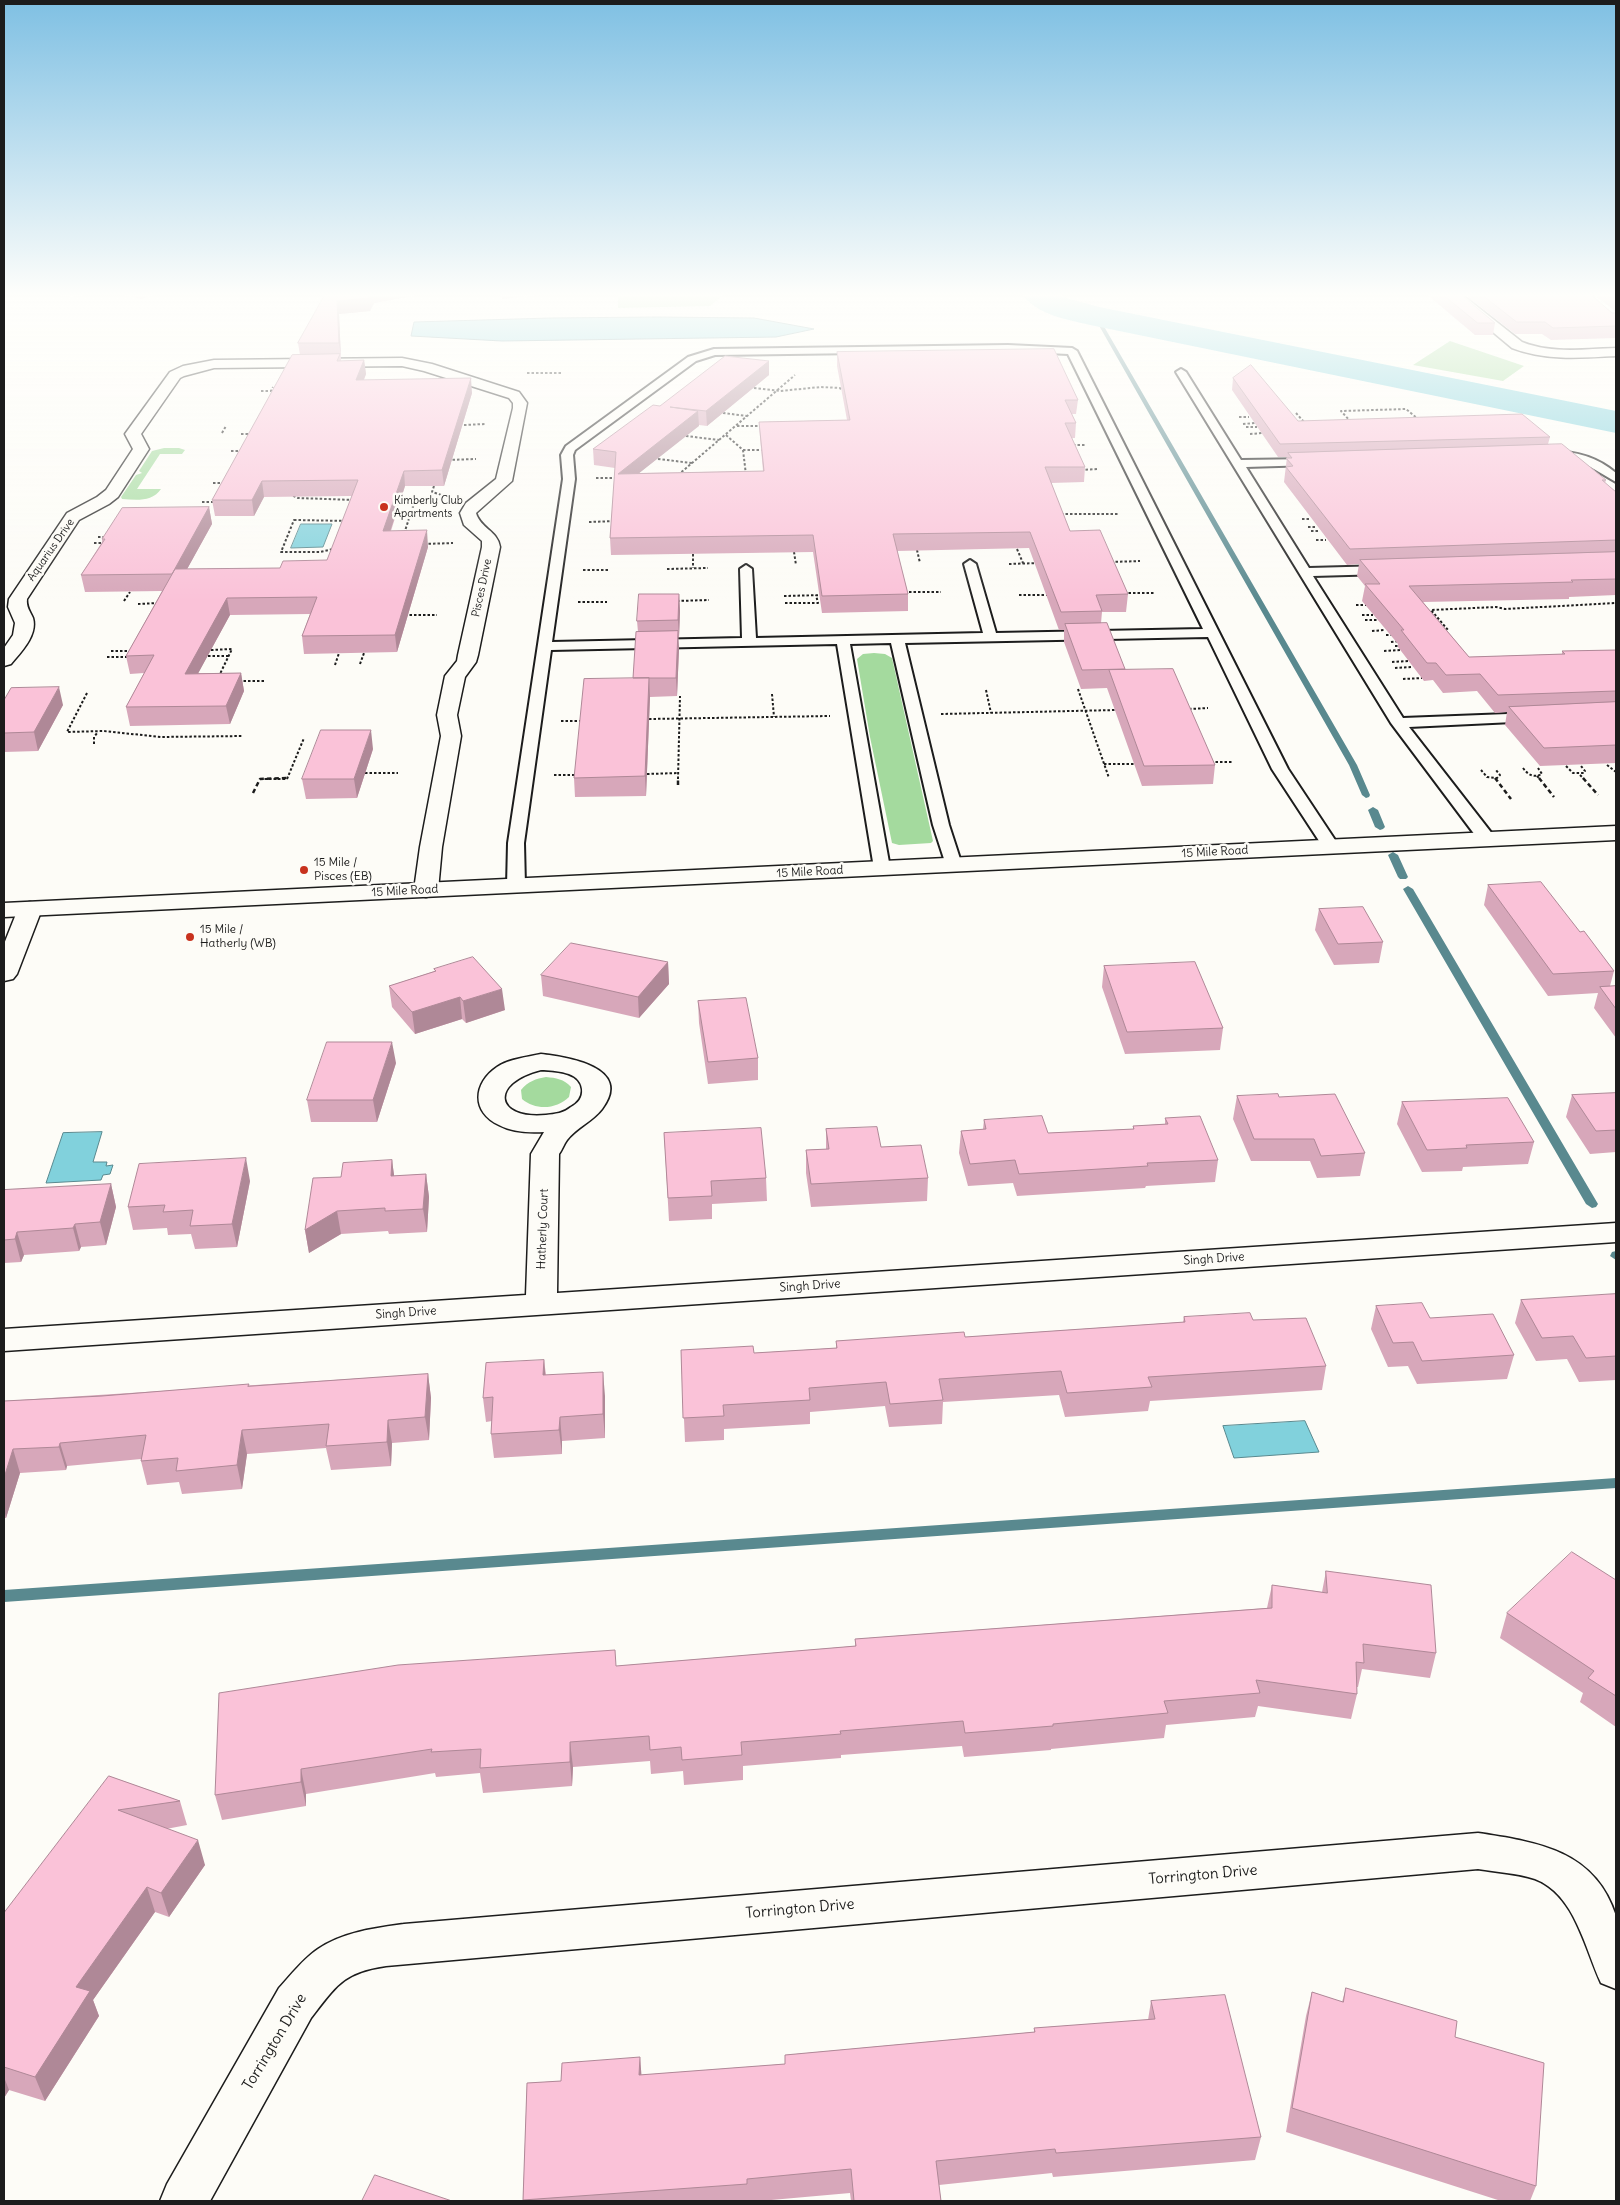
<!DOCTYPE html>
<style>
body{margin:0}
#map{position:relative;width:1620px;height:2205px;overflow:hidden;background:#fdfcf7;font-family:Delius,sans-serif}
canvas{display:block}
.frame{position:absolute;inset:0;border:5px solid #1c1c1c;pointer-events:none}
</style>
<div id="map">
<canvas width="1620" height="2205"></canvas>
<div class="frame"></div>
</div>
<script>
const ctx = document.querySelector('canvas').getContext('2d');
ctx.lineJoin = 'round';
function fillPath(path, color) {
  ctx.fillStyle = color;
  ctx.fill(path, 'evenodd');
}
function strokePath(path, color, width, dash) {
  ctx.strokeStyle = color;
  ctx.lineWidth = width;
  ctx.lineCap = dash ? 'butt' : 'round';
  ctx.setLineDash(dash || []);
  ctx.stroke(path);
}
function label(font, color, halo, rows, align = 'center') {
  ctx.font = font + ' Delius,sans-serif';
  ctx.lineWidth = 5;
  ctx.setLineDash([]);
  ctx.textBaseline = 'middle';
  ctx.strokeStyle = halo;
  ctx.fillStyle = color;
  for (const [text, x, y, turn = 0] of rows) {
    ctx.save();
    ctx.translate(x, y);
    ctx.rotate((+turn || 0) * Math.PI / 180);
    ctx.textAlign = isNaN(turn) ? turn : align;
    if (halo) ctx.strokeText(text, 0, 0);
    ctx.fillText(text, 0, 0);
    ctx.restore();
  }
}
fillPath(new Path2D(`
 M618 293H726L710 306 618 308Z
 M1450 341 1524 366 1503 381 1413 365Z
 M164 448H179L185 450 182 454H160L137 489H161C152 502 137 500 122 499L121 497 136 475 142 473 139 471 152 451Z
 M874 653 885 654 892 658 933 841 931 843 899 845 892 843 870 737 857 659 863 654Z
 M546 1077C556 1078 564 1079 571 1087L569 1097C557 1109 536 1111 522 1099L521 1090C528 1081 536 1079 546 1077Z`), '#a4da9e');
const water = new Path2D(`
 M657 317 754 318 814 329 776 337 502 341 411 336 414 322 551 318Z
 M301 524H332L323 547 291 548Z
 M102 1132 93 1162H107L106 1166 113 1165 110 1174 103 1175 101 1180 46 1183 63 1133Z
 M1305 1421 1319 1452 1234 1458 1223 1426Z`);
fillPath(water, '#81d1dc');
strokePath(water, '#59898f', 1);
fillPath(new Path2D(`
 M1093 315 1098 316 1357 765 1370 795 1369 797 1366 798 1362 795 1349 765Z
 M1373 807 1378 810 1385 827 1383 829 1380 830 1375 827 1368 810Z
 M1393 852 1398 855 1408 877 1406 879H1400L1398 877 1388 855Z
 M1408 886 1413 889 1598 1204 1596 1207 1592 1208 1586 1204 1403 889Z
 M1616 1251V1260L1610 1256 1612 1252Z
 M1616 1478V1488L4 1602V1590Z`), '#59898f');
fillPath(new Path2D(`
 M1021 293H1059L1066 298 1099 307 1616 411V433L1095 326C1070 320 1037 316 1021 293Z`), '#81d1dc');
const service = new Path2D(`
 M1008 345 1072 348 1077 351 1288 769 1339 846 1337 850H1325L1272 769 1208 637 905 643 949 825 962 865 960 869H948L946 865 933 825 891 643 850 644 890 868 888 872H876L874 868 837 644 551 650 524 843 525 886 522 890H510L507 886 508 843 563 479 561 455 566 446 688 357 714 349ZM1008 351 1068 354 1203 629 996 633 976 564 970 560 964 564 983 633 756 638 752 569 746 565 740 569 742 638 552 642 575 479 573 455 575 450 696 361 715 355Z
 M1181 369 1186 372 1241 460 1312 459 1318 462 1312 465 1246 467 1309 568 1384 566 1390 570 1384 574 1313 576 1403 718 1534 713 1539 714 1541 717 1539 720 1534 721 1409 727 1493 835 1495 839 1493 843H1481L1391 723 1176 372Z
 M1551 451C1576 451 1597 457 1616 473V482L1582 462 1547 456 1545 454 1547 452Z`);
const minor = new Path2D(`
 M1446 293H1460L1522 342C1552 354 1584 349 1616 348V356C1581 358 1546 361 1512 348Z
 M402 358 432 364 519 392 527 403 512 481 476 513C480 528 498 531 500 547L478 655 476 662 465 677 457 715 461 736 442 847 438 890 434 895 426 897 418 895 414 890 420 847 441 736 437 715 445 676 457 661 458 655 482 547V541L464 525 460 513 466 503 496 479 513 408V403L509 398 424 371 402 366 214 368 184 376 180 378 141 434 149 449 118 497 109 504 79 520 27 599C26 607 30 611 33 618 38 635 21 652 11 664L4 666V648L13 635 15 623 8 607 9 599 67 513 97 497 106 490 133 449 125 434 170 372 183 366 214 360Z
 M30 902 38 904 42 909 17 974 13 979 4 981V944L18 909 22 904Z
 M541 1054C567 1057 634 1067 602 1109 593 1121 576 1128 567 1140 564 1144 562 1150 559 1154L557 1293 1616 1223V1242L4 1351V1329L526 1295 531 1154 544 1132C530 1133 512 1132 499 1125 471 1112 473 1083 497 1067 509 1059 527 1057 541 1054ZM541 1070C555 1071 580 1071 582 1089 583 1098 578 1103 571 1107 564 1113 555 1114 546 1115 495 1120 489 1083 541 1070Z
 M1478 1833C1537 1842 1595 1850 1616 1916 1620 1929 1616 1973 1616 1989L1601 1983C1585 1949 1575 1894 1535 1879 1517 1873 1496 1872 1478 1869L386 1966C343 1972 336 1986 311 2018L210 2201H160L167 2184 279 1988C291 1975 303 1959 318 1949 343 1932 375 1928 404 1924Z`);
const secondary = new Path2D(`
 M1616 826V840L4 917V903Z`);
strokePath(service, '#1c1c1c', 4);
strokePath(minor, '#1c1c1c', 3);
strokePath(secondary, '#1c1c1c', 3);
strokePath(new Path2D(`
 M527 373H562
 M754 388 780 391 821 387 840 388 842 391
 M261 391H271L273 387
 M723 413 747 416
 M1296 413 1304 422
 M1239 417H1249
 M1351 422 1341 411 1406 409 1418 419
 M1243 424 1255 423
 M464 425 485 424
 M737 426H763
 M1246 427H1257
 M222 433 226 426
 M241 434H251
 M1250 434 1263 433
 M726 435 743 450 746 475
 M686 436 719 440
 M1073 445H1086
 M743 450H765
 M231 451H242
 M658 459 692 463
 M448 460 476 459
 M1081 470 1097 469
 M678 475 795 375
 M596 478H617
 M213 483H225
 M434 486 432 492 445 496
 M289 494 298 498 354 500
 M398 500H415L404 534
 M202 502H216
 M396 514 435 513
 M1061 514H1118
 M1302 519H1309
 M294 520 351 521 342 547 320 552H281Z
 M589 522 615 521
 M1308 527H1316
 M1311 531H1320
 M98 537H107
 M1316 540H1326
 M94 543H105
 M424 544 453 543
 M1017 549 1023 563
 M917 550 920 563
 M794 552 796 565
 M693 554V568
 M1111 562 1140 561
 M1009 564 1038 563
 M667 569 708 568
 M583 570H610
 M909 592H941
 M1124 593H1154
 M1019 595H1048
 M784 596 824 595
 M124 601 130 592
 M677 601 709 600
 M578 602H607
 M785 603H818L816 595
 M138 604 158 603
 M1356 605H1366
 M405 615H437
 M1362 615H1373
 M1365 620H1378
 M1372 631 1385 630
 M1444 631 1448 630 1431 610 1496 607 1505 609 1616 603
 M1386 635H1394
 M1391 642 1400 641
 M1395 646H1402
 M211 650 232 649 219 676
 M111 651H131
 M1384 651 1400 650
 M208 656H229
 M107 657H130
 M1392 662 1409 661
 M360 664 364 653
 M335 665 339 653
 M1395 668 1413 667
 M1403 679 1422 678
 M239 681H266
 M1078 689 1109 778
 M986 690 991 713
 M87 693 67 732 103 731 161 737 243 736
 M772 694 774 717
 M1189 709 1208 708
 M941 714 1116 710
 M649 719 830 716
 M561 721H582
 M94 744V737L98 732
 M1211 762H1232
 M1104 764H1135
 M1607 765 1616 772
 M1566 766 1573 773H1584L1585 771 1581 766
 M1523 768C1528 775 1534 778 1542 774L1538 768
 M1481 770 1487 777 1497 778 1500 775 1496 770
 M365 773H398
 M647 774 678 773
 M554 775H577
 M1580 775 1584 779
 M1537 776 1540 779
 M260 779H287L304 738
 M678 779 680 696`), '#1c1c1c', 2, [2.5, 2]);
strokePath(new Path2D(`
 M1495 778 1511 799
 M1539 778 1554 797
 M1583 778 1598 795
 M678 785V778
 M253 793 260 779 287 778`), '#1c1c1c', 2.5, [4.5, 3]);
fillPath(service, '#fdfcf7');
fillPath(minor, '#fdfcf7');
fillPath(secondary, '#fdfcf7');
fillPath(new Path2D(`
 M41 293H87L77 297Z
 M116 293H158L141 299Z
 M326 293H414L413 296 374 303 370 311 339 314 341 361 364 360 366 374 364 380 472 393 444 486H405L391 531 428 547 397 652 304 654 302 636 310 614 230 615 198 673H241L244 691 230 724 130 726 126 707 144 673 130 674 126 656 162 591 85 592 81 575 102 542V539L209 507 212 524 187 569 280 568 327 560 352 496 264 497 254 516H215L212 500 300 355 298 343Z
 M1425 293H1459L1495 323 1493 335H1475Z
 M1463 293H1589L1612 313H1616V338L1551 340 1542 334H1515Z
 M1592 293H1616V312Z
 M837 352 1078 400 1076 414H1072L1076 423 1075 438H1072L1085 467 1084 482 1051 483 1070 531 1128 594 1126 612H1102L1101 623 1125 669 1215 765 1213 784 1142 786 1107 688 1081 689 1064 642V630H1059L1029 548 897 551 908 594V611L822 613 813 552 611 555 610 538 615 468 594 465 593 449 660 406 769 361V375L707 426 699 425 639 473 763 471 760 437 759 422 847 420 837 366Z
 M1233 378 1298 421 1550 437 1548 444 1606 480 1605 483 1616 492V595L1569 597V599L1423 602 1469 657 1562 654V651L1616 650V763L1540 766 1505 725 1507 712 1495 713 1477 691 1443 693 1433 680 1424 681 1398 647V644L1362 601 1365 586 1357 576 1359 564 1347 565 1284 482 1287 457H1278L1232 390Z
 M679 594 680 611 679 637H678L679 649 677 696 650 697 646 796 575 797 574 778 633 679 638 632 637 621Z
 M4 700 63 705 38 751 4 752Z
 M373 749 357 798 306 799 302 779Z
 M1488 885 1580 932 1614 971 1610 986H1616V1038L1594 1008 1598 993 1548 996 1484 905Z
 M1319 909 1383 942 1379 963 1334 965 1315 930Z
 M668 962 669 984 639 1018 543 996 541 975Z
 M1104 966 1223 1028 1220 1050 1125 1054 1102 987Z
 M434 969 505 1010 466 1023 462 1019 415 1034 392 1007 389 986 435 971Z
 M698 1001 758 1058V1080L708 1084 699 1023Z
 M396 1063 377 1122H311L307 1100Z
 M1616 1093V1152L1590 1154 1566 1117 1572 1095Z
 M1237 1096 1279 1097 1365 1153 1360 1176 1317 1178 1310 1161H1251L1233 1119Z
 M1402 1102 1534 1142 1528 1164 1463 1167 1462 1171 1422 1172 1397 1124Z
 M1165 1118 1218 1160 1215 1182 1146 1186 1145 1188 1017 1196 1013 1183 968 1186 959 1153 961 1131 983 1129 984 1120 1048 1133 1133 1129V1126L1165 1124Z
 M826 1129 881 1147 928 1178 927 1201 811 1207 806 1173V1150L826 1149Z
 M664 1133 766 1178 767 1201 712 1204V1219L669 1221Z
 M392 1160 394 1176 426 1174 429 1197 427 1232 389 1234 388 1231 341 1234 309 1253 305 1230 341 1177Z
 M250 1181 237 1247 195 1249 191 1234 168 1235 167 1228 133 1230 128 1207Z
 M111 1184 116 1207 106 1245 81 1247 79 1251 24 1255 21 1262 4 1263V1190Z
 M1616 1294V1380L1579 1382 1567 1359 1536 1361 1515 1323 1521 1300Z
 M1376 1306 1430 1318 1514 1355 1507 1379 1417 1384 1408 1366 1388 1367 1371 1329Z
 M1184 1317 1253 1320 1326 1366 1322 1390 1150 1401 1148 1411 1065 1417 1059 1395 943 1402 942 1424 889 1427 885 1406 810 1412V1424L724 1429V1440L685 1442 681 1350 754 1353 836 1348V1341L965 1337 1183 1322Z
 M544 1360 546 1375 605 1396V1438L562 1441V1454L494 1458 491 1434 492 1421 486 1422 483 1398Z
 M428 1374 431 1398 429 1440 392 1443 391 1466 331 1470 326 1448 247 1454 242 1489 182 1494 179 1482 147 1485 141 1461V1459L67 1466 66 1470 20 1473 6 1518H4V1401Z
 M1326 1571 1436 1653 1430 1678 1362 1669 1358 1687H1357V1694L1351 1719 1258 1706 1255 1717 1166 1725 1164 1738 1051 1749V1750L964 1757 962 1746 841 1755V1758L743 1766V1780L684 1785 683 1771 651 1774 650 1761 573 1767 572 1786 483 1793 480 1773 436 1777 435 1773 306 1794V1806L222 1820 215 1795 617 1666 855 1646V1639L1267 1608 1272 1585 1322 1592Z
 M1616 1580V1727L1580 1702 1583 1693 1500 1638 1507 1613Z
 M109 1776 180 1801 187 1825 166 1829 205 1865 169 1917 155 1912 93 2000 99 2016 45 2101 9 2090 4 2098V1913Z
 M1346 1988 1455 2037 1536 2186 1530 2201H1501L1286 2132 1306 2016 1312 1992 1342 2002Z
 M1151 2001 1261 2137 1255 2160 1053 2177 1052 2173 939 2185 941 2201H851L850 2193 760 2201H523L527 2083 561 2081 640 2057 641 2075 785 2064V2055L1034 2032V2028L1148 2020Z`), '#d7a7ba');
fillPath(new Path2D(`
 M77 293H87L77 297Z
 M140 293H158L141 299Z
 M371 293H414L413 296 374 303 370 311 339 314 341 357 339 343 337 301Z
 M501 293H548L547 294 502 299Z
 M364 360 366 374 358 394 356 380Z
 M769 361V375L707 426 706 411Z
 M471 378 472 393 444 486 442 470Z
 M698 411 699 426 619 489 618 474Z
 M404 471 405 486 385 547 383 531Z
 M262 481 264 497 254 516 252 500Z
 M209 507 212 524 175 591 172 574Z
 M427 530 428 547 397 652 395 635Z
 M679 594 680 611 679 637 678 620Z
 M227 598 230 615 188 692 185 674Z
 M678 631 679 649 677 696 676 678Z
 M241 673 244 691 230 724 226 706Z
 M649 678 650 697 646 796 645 776Z
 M59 687 63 705 38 751 34 732Z
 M371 730 373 749 357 798 354 779Z
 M668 962 669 984 639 1018 638 997Z
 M502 989 505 1010 466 1023 463 1001Z
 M460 997 462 1019 415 1034 412 1012Z
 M392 1042 396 1063 377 1122 373 1100Z
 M246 1158 250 1181 237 1247 232 1224Z
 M392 1160 395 1182 391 1176Z
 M426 1174 429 1197 427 1232 423 1209Z
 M111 1184 116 1207 106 1245 100 1222Z
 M337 1211 341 1234 309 1253 305 1230Z
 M75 1224 81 1247 79 1251 73 1228Z
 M17 1232 24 1255 21 1262 15 1239Z
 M544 1360 546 1383 543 1375Z
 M603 1372 605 1396V1438L603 1414Z
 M428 1374 431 1398 429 1440 425 1417Z
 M560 1417 562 1441V1454L559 1430Z
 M388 1420 392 1443 391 1466 387 1442Z
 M242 1430 247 1454 242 1489 237 1465Z
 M60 1443 67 1466 66 1470 59 1447Z
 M13 1449 20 1473 6 1518 4 1509V1478Z
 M570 1742 573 1767 572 1786 570 1762Z
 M301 1769 306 1794V1806L301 1782Z
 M198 1840 205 1865 169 1917 161 1893Z
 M147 1887 155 1912 93 2000 99 2016 45 2101 35 2077 76 1987Z
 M640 2057 642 2081 639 2075Z
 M4 2077 9 2090 4 2098Z`), '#af8897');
const building = new Path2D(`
 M326 293H371L369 298 337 301 339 343H298Z
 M1441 293H1459L1495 323H1478Z
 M1480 293H1589L1612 313H1616V326L1553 328 1545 322H1517Z
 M1610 293H1616V298Z
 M1054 349 1078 400H1065L1076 423H1065L1085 467H1045L1070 531 1100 530 1128 594 1096 595 1102 611 1061 612 1030 532 893 534 908 594 822 596 813 535 610 538 616 452 593 449 653 405 660 406 725 356 769 361 706 411 670 407 698 411 618 474 764 471 759 422 850 420 837 352Z
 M340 354 337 361 364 360 356 380 471 378 442 470 404 471 383 531 427 530 395 635 302 636 317 597 227 598 185 674 241 673 226 706 126 707 154 655 126 656 175 569 280 568 283 561 327 560 358 480 262 481 252 500H212L292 355Z
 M1251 365 1298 421 1522 414 1550 437 1280 444 1233 378Z
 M1562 444 1606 480H1602L1616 492V540L1350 549 1286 467 1293 466 1286 458H1292L1288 453Z
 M209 507 172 574 81 575 105 539H102L122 508Z
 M1616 552V579L1571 580 1573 582 1409 586 1469 657 1565 654 1562 651 1616 650V691L1498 695 1480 674 1446 675 1436 663H1427L1401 630H1404L1365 584H1380L1360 560Z
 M639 594H679L678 620 637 621Z
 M1107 623 1125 669 1082 670 1065 624Z
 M678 631 676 678H633L636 632Z
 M1173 669 1215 765 1144 766 1109 670Z
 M649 678 645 776 574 778 584 679Z
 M59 687 34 732 4 733V700L11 688Z
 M1616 702V745L1544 748 1509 707Z
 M321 730H371L354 779H302Z
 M1541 882 1580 932 1584 931 1614 971 1553 974 1488 885Z
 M1363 907 1383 942 1338 944 1319 909Z
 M571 943 668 962 638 997 541 975Z
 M473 957 502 989 463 1001 460 997 412 1012 389 986 436 971 434 969Z
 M1195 962 1223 1028 1127 1032 1104 966Z
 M1616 986V1009L1600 987Z
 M746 998 758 1058 708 1062 698 1001Z
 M327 1042H392L373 1100H307Z
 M1616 1093V1130L1596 1131 1572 1095Z
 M1278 1094 1279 1097 1335 1094 1365 1153 1321 1156 1314 1139H1254L1237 1096Z
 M1508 1098 1534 1142 1466 1145 1467 1148 1427 1150 1402 1102Z
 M1042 1116 1048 1133 1134 1129 1133 1126 1168 1124 1165 1118 1200 1116 1218 1160 1147 1163 1148 1166 1019 1174 1015 1160 970 1164 961 1131 986 1129 984 1120Z
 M877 1127 881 1147 921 1145 928 1178 811 1184 806 1150 829 1149 826 1129Z
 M761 1128 766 1178 711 1181 712 1196 668 1198 664 1133Z
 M246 1158 232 1224 190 1226 193 1210 163 1212 165 1205 128 1207 139 1164Z
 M392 1160 391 1176 426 1174 423 1209 385 1211V1208L337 1211 305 1230 313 1178 341 1177 343 1163Z
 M111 1184 100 1222 75 1224 73 1228 17 1232 15 1239 4 1240V1190Z
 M1616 1294V1356L1586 1358 1573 1336 1542 1338 1521 1300Z
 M1422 1303 1430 1318 1493 1314 1514 1355 1422 1361 1413 1342 1393 1343 1376 1306Z
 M1250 1313 1253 1320 1306 1318 1326 1366 1148 1377 1152 1387 1067 1393 1061 1371 939 1379 943 1400 890 1404 886 1382 809 1388 810 1400 723 1405 724 1416 683 1418 681 1350 753 1346 754 1353 837 1348 836 1341 964 1332 965 1337 1185 1322 1184 1317Z
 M544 1360 543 1375 603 1372V1414L560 1417 559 1430 491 1434 493 1397 483 1398 486 1363Z
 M428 1374 425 1417 388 1420 387 1442 326 1446 329 1424 242 1430 237 1465 176 1471 178 1458 141 1461 146 1435 60 1443 59 1447 13 1449 4 1478V1401L102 1396 249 1384 248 1386Z
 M1572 1552 1616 1580V1696L1588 1678 1594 1671 1507 1613Z
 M1326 1571 1431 1585 1436 1653 1363 1644 1364 1663 1356 1662 1357 1694 1256 1680 1260 1693 1164 1701 1168 1713 1053 1724V1726L965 1733 963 1721 840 1731 841 1734 741 1742 742 1755 682 1760 681 1747 650 1750 649 1736 570 1742V1762L480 1768 481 1749 431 1752 432 1749 301 1769V1782L215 1795 219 1693 398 1665 615 1650 616 1666 856 1646 855 1639 1272 1608V1585L1327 1593Z
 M109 1776 180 1801 118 1810 198 1840 161 1893 147 1887 76 1987 90 1991 35 2077 4 2067V1913Z
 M1346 1988 1457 2021 1455 2037 1544 2063 1536 2186 1292 2108 1312 1992 1343 2002Z
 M1225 1995 1261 2137 1056 2153 1055 2149 936 2161 941 2201H854L851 2169 747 2179V2184L523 2200 527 2083 561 2081 562 2063 640 2057 639 2075 785 2064V2055L1035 2032 1034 2028 1155 2019 1151 2001Z
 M375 2175 452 2201H362Z`);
fillPath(building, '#fac2d8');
strokePath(building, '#af8897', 1);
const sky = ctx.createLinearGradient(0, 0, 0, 602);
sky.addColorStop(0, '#7fc0e3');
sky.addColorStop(0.49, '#fefefb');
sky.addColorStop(1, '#fefefb00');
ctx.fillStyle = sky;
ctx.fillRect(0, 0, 1620, 602);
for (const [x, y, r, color] of [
 [384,507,5,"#c8321e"],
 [304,870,5,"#c8321e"],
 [190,937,5,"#c8321e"]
]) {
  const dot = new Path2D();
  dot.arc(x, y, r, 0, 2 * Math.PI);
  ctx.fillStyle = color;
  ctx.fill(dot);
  strokePath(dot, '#fdfcf7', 2);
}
label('11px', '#1c1c1c', '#fdfcf7', [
 ["Kimberly Club",394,501],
 ["Apartments",394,514]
], 'left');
label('11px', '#1c1c1c', '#fdfcf7', [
 ["Aquarius Drive",51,550,-55],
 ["Pisces Drive",482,588,-78]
]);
label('12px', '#1c1c1c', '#fdfcf7', [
 ["15 Mile Road",1215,852,-3],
 ["15 Mile Road",810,872,-3],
 ["15 Mile Road",405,891,-3],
 ["Hatherly Court",543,1229,-88],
 ["Singh Drive",1214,1259,-4],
 ["Singh Drive",810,1286,-4],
 ["Singh Drive",406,1313,-4]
]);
label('12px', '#1c1c1c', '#fdfcf7', [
 ["15 Mile /",314,863],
 ["Pisces (EB)",314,877],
 ["15 Mile /",200,930],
 ["Hatherly (WB)",200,944]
], 'left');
label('15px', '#1c1c1c', '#fdfcf7', [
 ["Torrington Drive",1203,1875,-5],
 ["Torrington Drive",800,1909,-5],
 ["Torrington Drive",275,2042,-59]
]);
</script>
